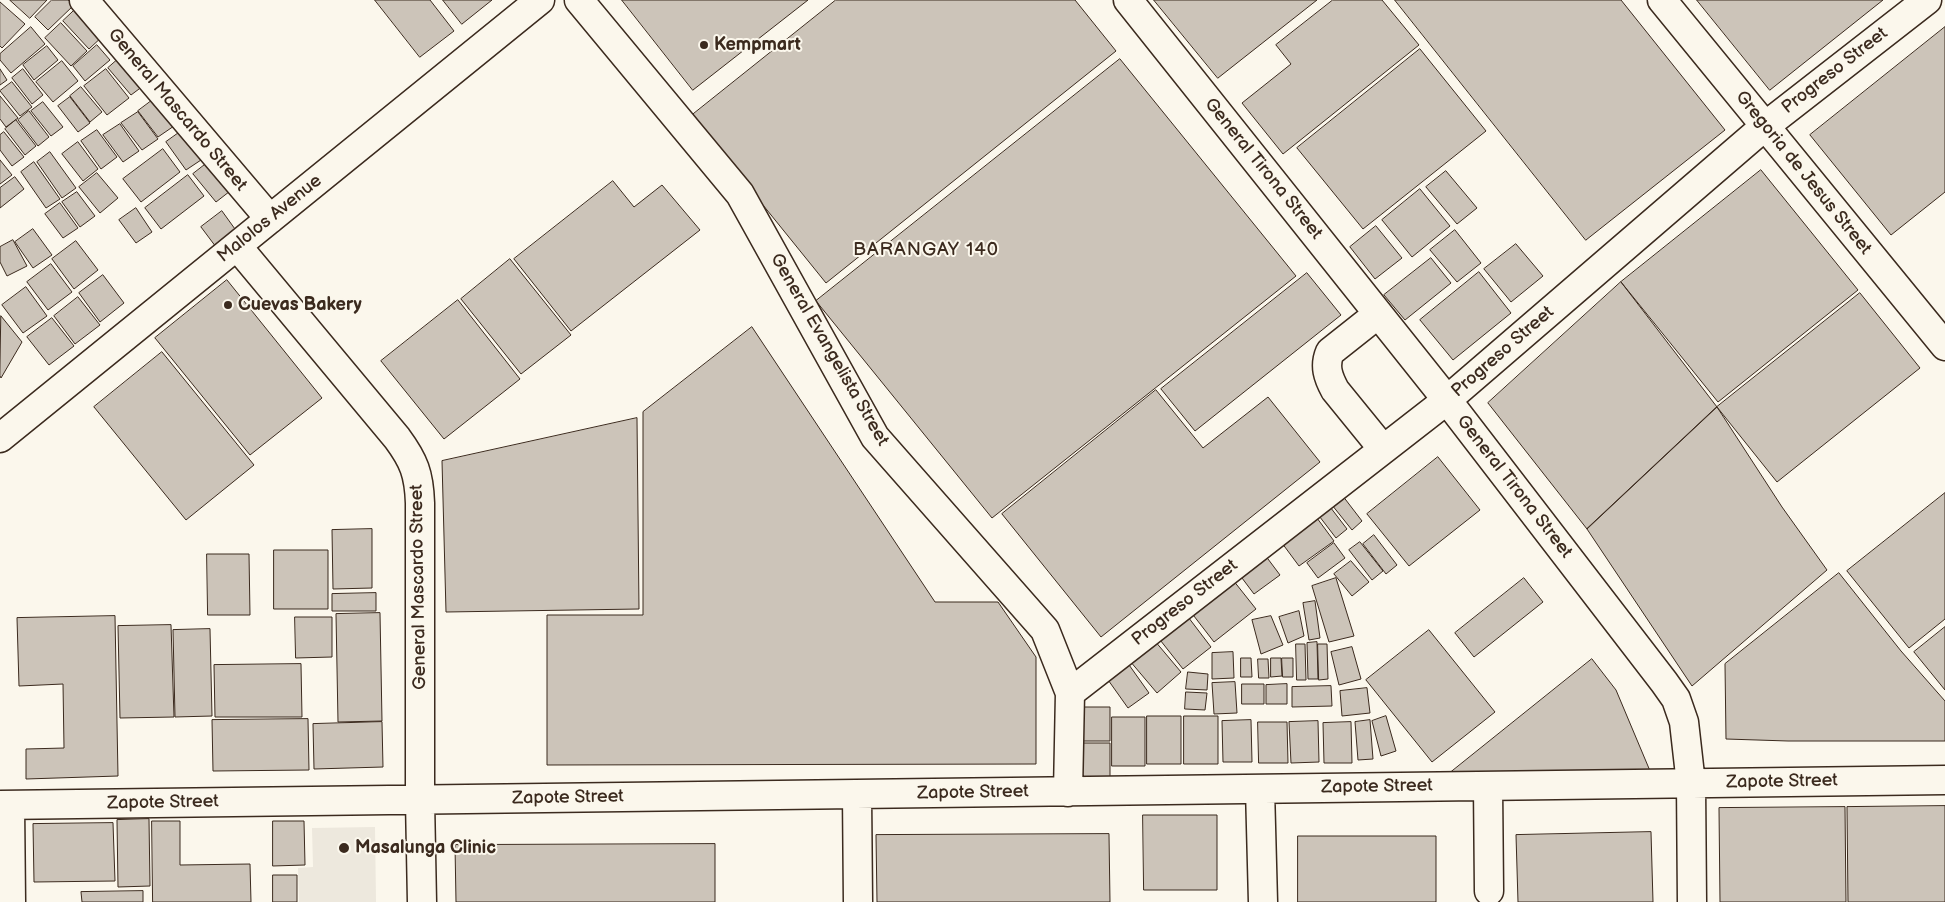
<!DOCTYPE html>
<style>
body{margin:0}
canvas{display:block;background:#fbf7ec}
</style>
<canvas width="1945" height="902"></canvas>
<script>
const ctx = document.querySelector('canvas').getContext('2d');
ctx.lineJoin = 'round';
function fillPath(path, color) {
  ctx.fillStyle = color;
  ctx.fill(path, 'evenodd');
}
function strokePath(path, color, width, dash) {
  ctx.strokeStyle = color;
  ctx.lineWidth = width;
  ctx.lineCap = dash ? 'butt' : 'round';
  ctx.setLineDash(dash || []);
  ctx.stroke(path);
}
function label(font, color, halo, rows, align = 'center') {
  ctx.font = font + ' "Balsamiq Sans",sans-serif';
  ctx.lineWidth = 4;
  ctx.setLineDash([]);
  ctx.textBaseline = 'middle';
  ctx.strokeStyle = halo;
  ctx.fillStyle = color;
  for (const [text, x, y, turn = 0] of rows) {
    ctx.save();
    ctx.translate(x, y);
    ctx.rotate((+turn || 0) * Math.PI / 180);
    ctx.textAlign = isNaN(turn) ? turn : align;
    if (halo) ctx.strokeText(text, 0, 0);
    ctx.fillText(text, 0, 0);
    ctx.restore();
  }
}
fillPath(new Path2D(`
 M375 827 376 902H299L298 868 313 867 312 828Z`), '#ede8dd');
const building = new Path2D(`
 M10 0H47L30 18Z
 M52 0H68L74 5 48 30 35 17Z
 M375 0H430L454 31 420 57Z
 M443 0H492L462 24Z
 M622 0H808L693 90Z
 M836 0H1075L1116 51 826 283 691 116Z
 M1154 0H1317L1218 78Z
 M1333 0H1382L1419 45 1283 154 1242 103 1291 64 1276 45Z
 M1395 0H1621L1725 130 1586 240Z
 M1697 0H1883L1770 90Z
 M0 2 25 24 2 48 0 46Z
 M79 6 105 34 89 49 63 21Z
 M61 23 87 51 71 66 45 38Z
 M31 27 45 44 11 73 0 60V54Z
 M1945 27V192L1891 235 1810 135Z
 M97 45 110 60 85 81 73 66Z
 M47 46 58 60 34 80 23 65Z
 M1420 49 1486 131 1363 229 1297 148Z
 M123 55 147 83 131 95 108 68Z
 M1120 59 1296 276 992 518 816 301Z
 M62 61 78 81 53 102 36 82Z
 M0 69 7 80 0 85Z
 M23 69 43 95 32 104 12 78Z
 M106 69 129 98 107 115 84 86Z
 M12 82 32 107 20 116 0 91Z
 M81 87 102 112 90 122 70 96Z
 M0 96 18 118 6 127 0 119Z
 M70 97 90 123 78 132 58 106Z
 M154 99 174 126 158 137 138 111Z
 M43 102 63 127 51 136 31 111Z
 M29 111 49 137 38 146 18 120Z
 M138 112 158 139 142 150 121 123Z
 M16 120 36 146 25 155 5 129Z
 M120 124 139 151 123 162 103 135Z
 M187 127 207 156 186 170 166 142Z
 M97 130 117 157 101 169 81 141Z
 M4 132 24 157 12 166 0 150V135Z
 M78 142 98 169 83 181 62 154Z
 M163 149 180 172 141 202 123 179Z
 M50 152 76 188 62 198 37 162Z
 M0 160 12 175 0 184Z
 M211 160 234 188 216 202 193 174Z
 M34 162 60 199 46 208 21 172Z
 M1761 170 1858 290 1718 402 1621 282Z
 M1446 171 1477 208 1457 224 1426 187Z
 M97 173 118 198 100 213 79 187Z
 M188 175 204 196 161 229 145 208Z
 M15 177 24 189 0 208V188Z
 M613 181 634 207 662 185 700 230 571 331 514 259Z
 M1420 189 1450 226 1412 257 1382 220Z
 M77 192 95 216 80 227 62 202Z
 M60 203 78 228 63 238 45 214Z
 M136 208 152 232 136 243 119 220Z
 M222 211 240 236 219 251 201 227Z
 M1376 226 1402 258 1375 279 1350 247Z
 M33 229 52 255 33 268 15 242Z
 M1455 230 1481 263 1457 282 1430 250Z
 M13 240 27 266 7 276 0 262V247Z
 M76 241 98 270 74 289 52 259Z
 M1516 244 1543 276 1511 302 1484 269Z
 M1431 258 1451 283 1405 320 1384 295Z
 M510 259 571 335 521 374 461 299Z
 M51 264 72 292 48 310 27 282Z
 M1479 272 1511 313 1453 360 1420 320Z
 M1307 273 1341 315 1195 431 1161 389Z
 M103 275 124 303 100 322 79 293Z
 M227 280 322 398 250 455 155 338Z
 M1621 282 1717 407 1587 529 1488 403Z
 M26 287 47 316 23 333 2 305Z
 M1860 293 1920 368 1777 482 1717 407Z
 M78 297 100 325 75 344 54 316Z
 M458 300 520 379 444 439 381 361Z
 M1 316 22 342 1 378 0 376Z
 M52 318 74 346 49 365 27 337Z
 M752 327 935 602H998L1036 657V764L547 765V615H643V412Z
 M162 352 254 465 186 520 94 407Z
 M1156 390 1203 448 1268 397 1320 462 1101 637 1002 514Z
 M1717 407 1782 507 1827 570 1692 686 1587 529Z
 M637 418 639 609 446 612 442 461Z
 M1438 457 1480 510 1409 566 1367 514Z
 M1339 491 1362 521 1352 530 1328 500Z
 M1945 493V619L1909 648 1847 571Z
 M1324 499 1347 529 1336 538 1313 508Z
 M1311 510 1334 541 1299 566 1276 535Z
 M372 529V588L333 589 332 530Z
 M1374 535 1397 565 1386 574 1363 544Z
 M1360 542 1383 571 1372 580 1349 550Z
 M1334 543 1345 558 1318 578 1307 563Z
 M1259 547 1280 575 1254 594 1233 566Z
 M274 550H328V609H274Z
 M207 554H249L250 615H208Z
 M1351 561 1369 582 1352 596 1334 574Z
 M1839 573 1901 651 1945 701V741H1788L1726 739 1725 664Z
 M1229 575 1256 609 1214 642 1187 607Z
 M1336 578 1354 636 1329 642 1312 586Z
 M1524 578 1543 602 1474 657 1455 633Z
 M376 593V611H332V594Z
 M1315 601 1320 638 1309 640 1303 603Z
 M1182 609 1211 647 1183 669 1153 631Z
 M1299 611 1304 636 1288 643 1279 617Z
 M380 613 382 721 338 722 336 614Z
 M115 616 118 776 26 779V749L64 748 63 684 19 686 17 618Z
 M1271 616 1283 645 1261 654 1252 620Z
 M295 617H332V657L296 658Z
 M171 625 174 717 120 718 118 626Z
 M1945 627V690L1914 652Z
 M210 629 212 716 175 717 173 630Z
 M1429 630 1495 712 1432 762 1366 680Z
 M1149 634 1181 672 1157 693 1124 654Z
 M1317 642 1318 679H1308L1307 643Z
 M1296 644H1305L1306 680H1297Z
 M1318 644H1327L1328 679 1319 680Z
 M1352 647 1361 679 1339 685 1331 652Z
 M1233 652 1234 678 1212 679V653Z
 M1122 655 1149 693 1128 708 1101 670Z
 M1241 658H1251L1252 677H1241Z
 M1271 658H1281L1282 676 1271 677Z
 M1282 658H1293V677H1283Z
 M1258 659H1268L1269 678H1259Z
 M1592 659 1616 690 1653 778 1446 776Z
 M301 664 302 717H215L214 665Z
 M1188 672 1208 674 1207 690 1186 689Z
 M1235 682 1237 713 1214 714 1212 683Z
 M1242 684H1264V704H1242Z
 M1287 684V704H1266V685Z
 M1331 686 1332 706 1292 707V687Z
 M1367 688 1370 713 1342 716 1340 691Z
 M1186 692 1207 693 1205 710 1185 709Z
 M1074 707H1110V741H1074Z
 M1147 716H1181V764H1147Z
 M1184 716H1218V764H1184Z
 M1386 716 1396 751 1381 756 1372 721Z
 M1112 717H1145V766H1112Z
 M308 719 309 770 213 771 212 720Z
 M1251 720 1252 762H1223L1222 721Z
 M1370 720 1373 759 1358 760 1355 722Z
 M1318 721 1319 762 1291 763 1289 722Z
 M382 722 383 767 314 769 313 724Z
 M1258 722H1287L1288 763H1259Z
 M1351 722 1352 763H1324L1323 723Z
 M1073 743H1110V777H1073Z
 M1945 806V902H1848L1847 807Z
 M1845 807 1846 902H1720L1719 808Z
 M1143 815H1217V890H1144Z
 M149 819 150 886 118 887 117 820Z
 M152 821H180V865L250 864 251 902H153Z
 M273 821H304L305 865 273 866Z
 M113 823 115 881 34 882 33 824Z
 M1651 832 1653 902H1518L1516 835Z
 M1109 834 1110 902H877L876 835Z
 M1298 836H1436V902H1298Z
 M715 844V902H456L455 845Z
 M273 875H297V902H273Z
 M143 891V902H82L81 892Z`);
fillPath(building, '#ccc4b9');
strokePath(building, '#3b2a1e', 1);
const minor = new Path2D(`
 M84 0 270 219
 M579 0 740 194 875 437 1045 630 1070 693 1068 792
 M1128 0 1447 400 1664 682 1676 699 1684 722 1691 784 1692 902
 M1662 0 1945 346
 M237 246 397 438C414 461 419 474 420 503V800L422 902
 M1378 314 1330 352C1324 366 1328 377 1335 390L1383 449
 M0 438 540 0
 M1070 693 1447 400 1764 127 1927 0
 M1488 786 1489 891
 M1260 789 1263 902
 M857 794 858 902
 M0 805 1945 780
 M10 805 11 902`);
strokePath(minor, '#3b2a1e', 31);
strokePath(minor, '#fbf7ec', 28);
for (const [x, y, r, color] of [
 [704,45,5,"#3b2a1e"],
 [228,305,5,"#3b2a1e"],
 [344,848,6,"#3b2a1e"]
]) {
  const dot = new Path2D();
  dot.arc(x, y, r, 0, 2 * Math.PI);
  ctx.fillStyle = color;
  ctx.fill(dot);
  strokePath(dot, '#fbf7ec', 2);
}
label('bold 18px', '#3b2a1e', '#fbf7ec', [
 ["Kempmart",714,45],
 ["Cuevas Bakery",238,305],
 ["Masalunga Clinic",355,848]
], 'left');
label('18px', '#3b2a1e', '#fbf7ec', [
 ["Progreso Street",1835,71,-38],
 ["General Mascardo Street",177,110,50],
 ["General Tirona Street",1263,169,51],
 ["Gregoria de Jesus Street",1803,173,51],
 ["Malolos Avenue",270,219,-39],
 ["General Evangelista Street",829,350,60],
 ["Progreso Street",1503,352,-41],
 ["General Tirona Street",1514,487,52],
 ["General Mascardo Street",419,587,-91],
 ["Progreso Street",1185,603,-38],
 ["Zapote Street",1782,782,-1],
 ["Zapote Street",1377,787,-1],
 ["Zapote Street",973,793,-1],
 ["Zapote Street",568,798,-1],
 ["Zapote Street",163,803,-1]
]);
ctx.letterSpacing = '1px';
label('19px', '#3b2a1e', '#fbf7ec', [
 ["BARANGAY 140",926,250]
]);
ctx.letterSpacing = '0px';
</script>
